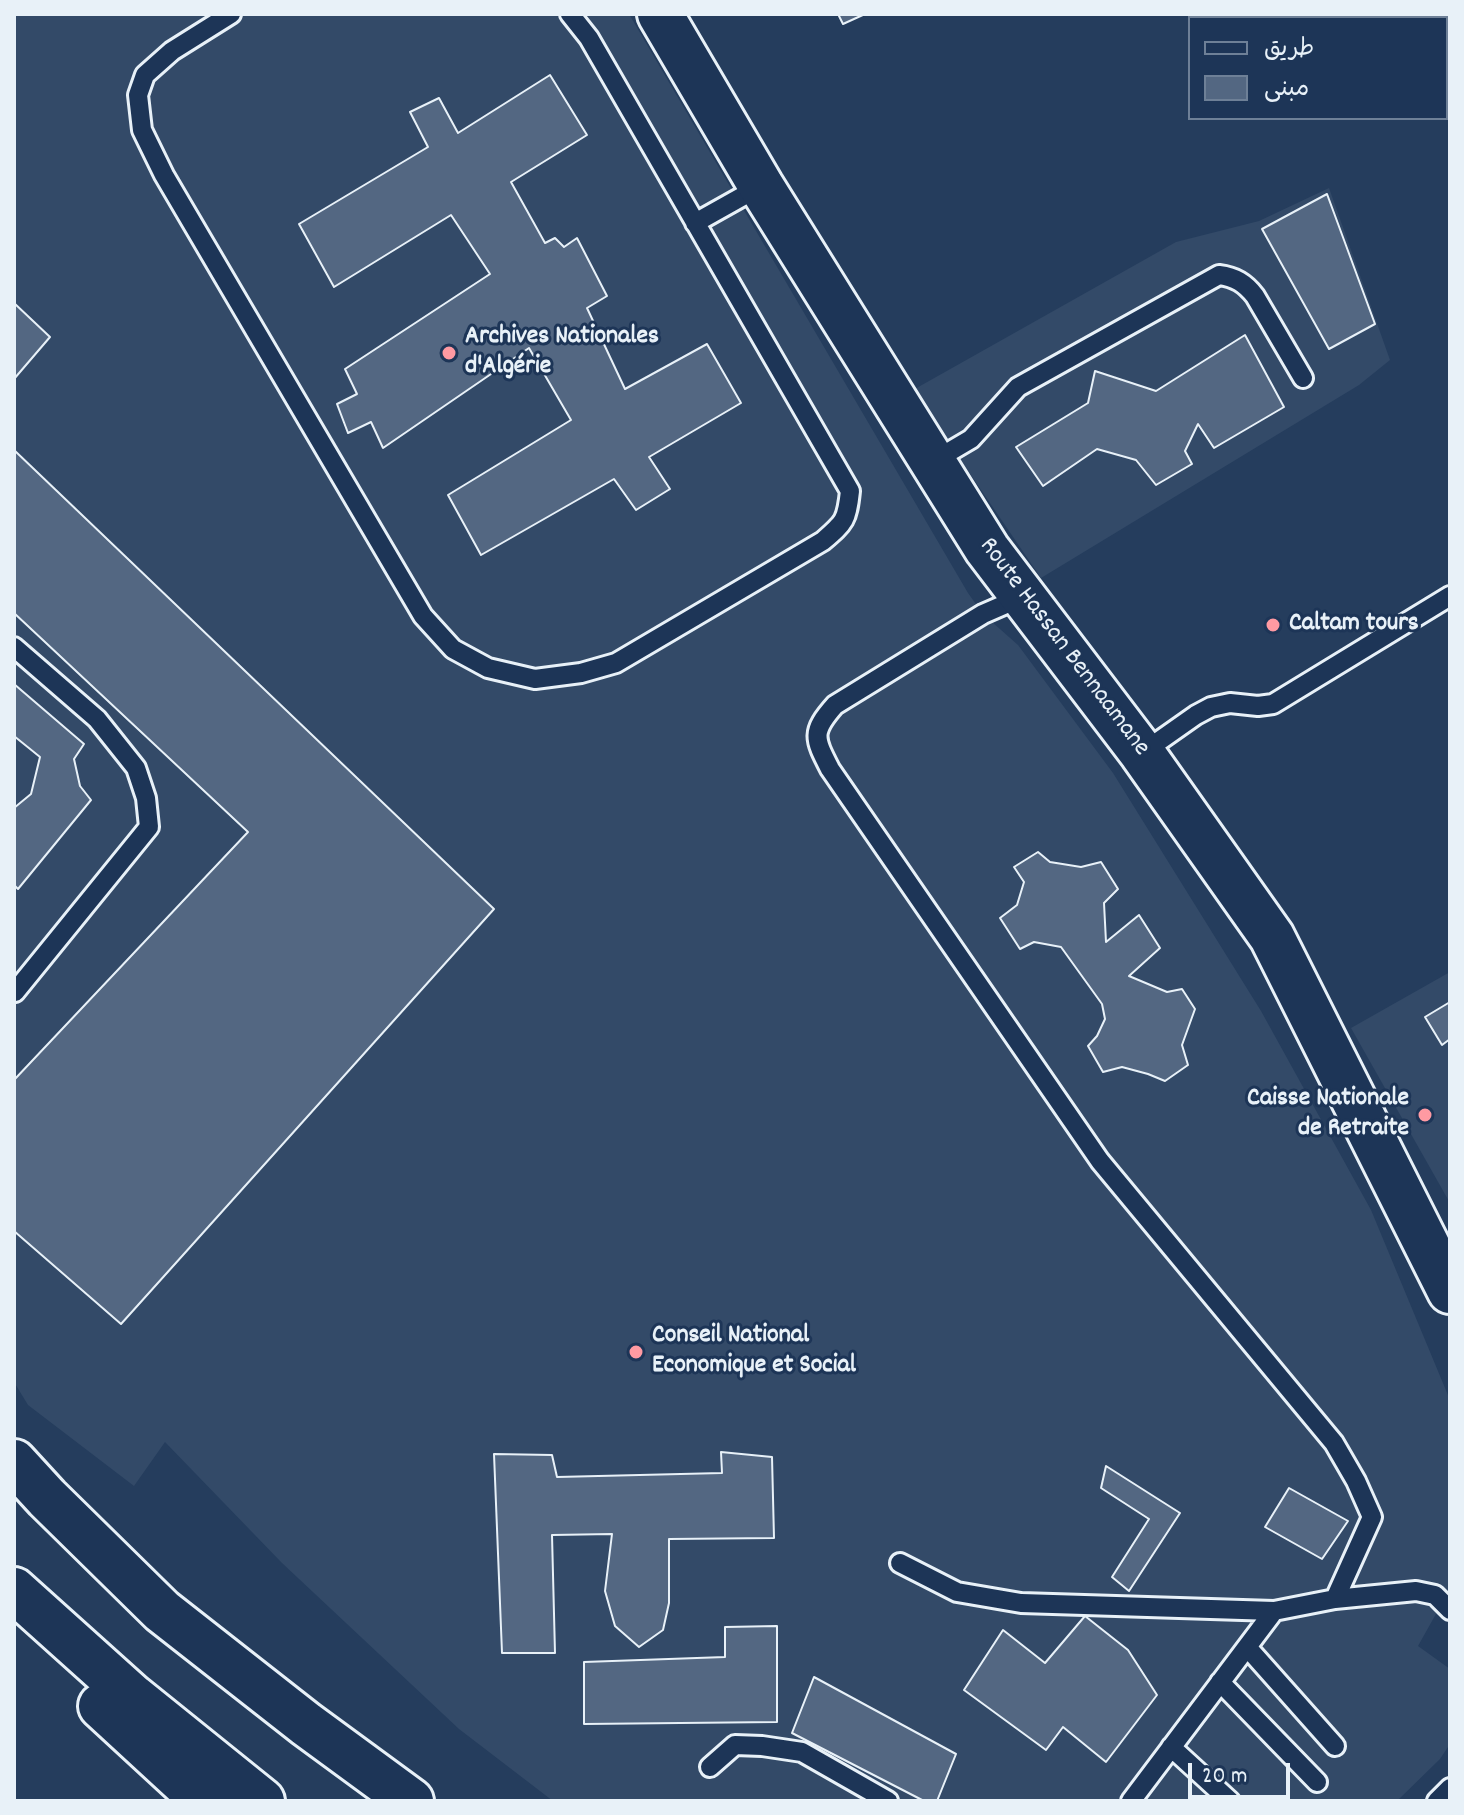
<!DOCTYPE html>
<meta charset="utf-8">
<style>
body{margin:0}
#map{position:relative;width:1464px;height:1815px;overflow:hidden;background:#253d5d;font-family:Dekko,"Playpen Sans Arabic",sans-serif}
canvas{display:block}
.frame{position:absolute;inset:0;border:16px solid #e8f1f8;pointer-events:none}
.legend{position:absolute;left:1188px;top:16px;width:260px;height:104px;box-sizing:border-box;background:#1d3557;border:2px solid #6e8097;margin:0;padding:10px 14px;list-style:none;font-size:24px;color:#e8f1f8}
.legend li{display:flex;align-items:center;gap:16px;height:40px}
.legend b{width:40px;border:2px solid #6e8097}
.scale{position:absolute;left:1188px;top:1763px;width:102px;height:36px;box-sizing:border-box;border:4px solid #e8f1f8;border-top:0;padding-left:10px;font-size:24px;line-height:28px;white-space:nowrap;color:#e8f1f8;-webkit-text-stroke:6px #1d3557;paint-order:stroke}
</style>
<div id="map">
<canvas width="1464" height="1815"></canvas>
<div class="frame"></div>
<ul class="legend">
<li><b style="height:10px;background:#1d3557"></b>طريق</li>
<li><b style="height:22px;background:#536782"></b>مبنى</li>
</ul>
<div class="scale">20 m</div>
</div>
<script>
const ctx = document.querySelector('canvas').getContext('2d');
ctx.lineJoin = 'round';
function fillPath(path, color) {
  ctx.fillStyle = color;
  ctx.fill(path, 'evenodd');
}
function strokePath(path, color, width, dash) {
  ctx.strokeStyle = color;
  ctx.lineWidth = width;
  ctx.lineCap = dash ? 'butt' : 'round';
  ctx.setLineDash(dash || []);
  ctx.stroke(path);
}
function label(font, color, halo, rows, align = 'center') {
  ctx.font = font + ' Dekko,sans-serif';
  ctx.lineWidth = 6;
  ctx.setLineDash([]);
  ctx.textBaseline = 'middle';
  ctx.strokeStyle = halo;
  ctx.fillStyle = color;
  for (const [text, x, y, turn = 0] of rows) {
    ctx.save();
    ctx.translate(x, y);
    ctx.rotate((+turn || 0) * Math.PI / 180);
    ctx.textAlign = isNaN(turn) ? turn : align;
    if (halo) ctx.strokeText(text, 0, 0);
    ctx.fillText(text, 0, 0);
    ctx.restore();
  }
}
fillPath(new Path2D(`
 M14 14H629L968 593 983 614 1018 645 1113 773 1261 1011 1371 1210 1450 1400V1589L1418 1646 1450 1669V1744L1440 1759 1397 1801H553L459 1729 282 1563 165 1442 134 1486 28 1405 14 1382Z
 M1329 188 1390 360 1359 385 1041 578 913 390 1176 242 1259 221Z
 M1450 972V1203L1351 1028Z`), '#334a68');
const building = new Path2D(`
 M838 14H865L843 24Z
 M1337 14H1360L1363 18H1335L1334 16Z
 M550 75 587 135 511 182 545 243 555 238 564 247 577 238 607 296 587 308 625 389 707 344 741 403 649 457 670 489 636 510 614 479 481 555 448 495 571 420 529 348 383 448 371 422 348 433 337 404 357 394 345 369 490 274 451 215 334 287 299 224 428 147 410 112 439 98 458 133Z
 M1327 194 1375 324 1329 349 1262 229Z
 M14 303 50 337 14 379Z
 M1245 335 1284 407 1214 448 1198 424 1185 451 1192 464 1156 485 1136 460 1097 449 1043 486 1016 447 1088 403 1095 371 1156 391Z
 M14 450 494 909 121 1324 14 1231V1080L248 832 14 613Z
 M14 684 84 744 74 759 80 786 91 800 18 889 14 885V808L31 794 40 757 14 736Z
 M1038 852 1050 862 1081 867 1101 862 1118 889 1104 903 1106 942 1139 915 1160 948 1129 976 1167 992 1182 989 1195 1009 1182 1045 1188 1065 1165 1081 1148 1074 1122 1067 1103 1072 1088 1046 1097 1036 1105 1019 1102 1004 1061 947 1034 942 1020 949 1000 918 1017 905 1024 882 1014 867Z
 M1450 1002V1039L1442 1045 1425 1017Z
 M721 1452 772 1457 774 1538 669 1539V1603L663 1630 639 1647 615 1626 605 1591 612 1534 552 1535 555 1653H502L494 1454 552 1455 557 1477 722 1473Z
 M1106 1466 1180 1513 1129 1591 1112 1577 1149 1519 1101 1488Z
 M1289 1488 1348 1521 1322 1559 1265 1527Z
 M1085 1616 1128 1650 1157 1695 1106 1762 1063 1727 1046 1750 964 1690 1003 1630 1045 1663Z
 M777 1626V1722L584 1724V1662L725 1657V1627Z
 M814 1677 956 1754 937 1801H924L792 1733Z`);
fillPath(building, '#536782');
strokePath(building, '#e8f1f8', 2);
const service = new Path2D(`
 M231 14 172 51 145 75 138 95 142 130 164 175 423 616 453 649 488 668 535 679 581 673 616 663 823 541C845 522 847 520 850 491L589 38 570 14
 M695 223 761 186
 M932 462 971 439 1018 387 1219 275C1235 277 1245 283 1255 296L1303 378
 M1022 597 983 614 835 705C811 732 814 738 830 769L1100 1161 1334 1443 1356 1481 1372 1517 1335 1599
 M14 647 97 719 136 768 146 798 149 827 15 992
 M1142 753 1196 715 1211 707 1230 703 1258 706 1273 704 1450 596
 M900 1563 957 1592 1021 1603 1274 1611 1335 1599 1416 1591 1435 1595 1450 1610
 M1247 1647 1335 1746
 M1220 1682 1317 1782
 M1171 1747 1230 1801
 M710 1767 735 1745 762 1746 802 1752 888 1801
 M1131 1801 1274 1611
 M1437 1801 1450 1788`);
const secondary = new Path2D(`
 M660 14 761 186 987 549 1142 753 1272 937 1450 1291`);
const motorway = new Path2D(`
 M14 1462 47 1498 162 1611 306 1724 411 1801
 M14 1590 133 1697 262 1801
 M101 1706 204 1801`);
strokePath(service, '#e8f1f8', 24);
strokePath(secondary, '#e8f1f8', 50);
strokePath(motorway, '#e8f1f8', 50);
strokePath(service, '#1d3557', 18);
strokePath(secondary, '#1d3557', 44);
strokePath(motorway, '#1d3557', 44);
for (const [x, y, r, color] of [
 [449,353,8,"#ff9aa2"],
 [1273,625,8,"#ff9aa2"],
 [1425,1115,8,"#ff9aa2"],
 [636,1352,8,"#ff9aa2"]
]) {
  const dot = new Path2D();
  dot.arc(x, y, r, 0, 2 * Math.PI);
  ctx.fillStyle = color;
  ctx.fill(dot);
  strokePath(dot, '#1d3557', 3);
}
label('bold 26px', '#e8f1f8', '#1d3557', [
 ["Archives Nationales",465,338],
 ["d'Algérie",465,368],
 ["Caltam tours",1289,625],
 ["Caisse Nationale",1409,1100,"right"],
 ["de Retraite",1409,1130,"right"],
 ["Conseil National",652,1337],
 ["Economique et Social",652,1367]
], 'left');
label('26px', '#e8f1f8', '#1d3557', [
 ["Route Hassan Bennaamane",1063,648,53]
]);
</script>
